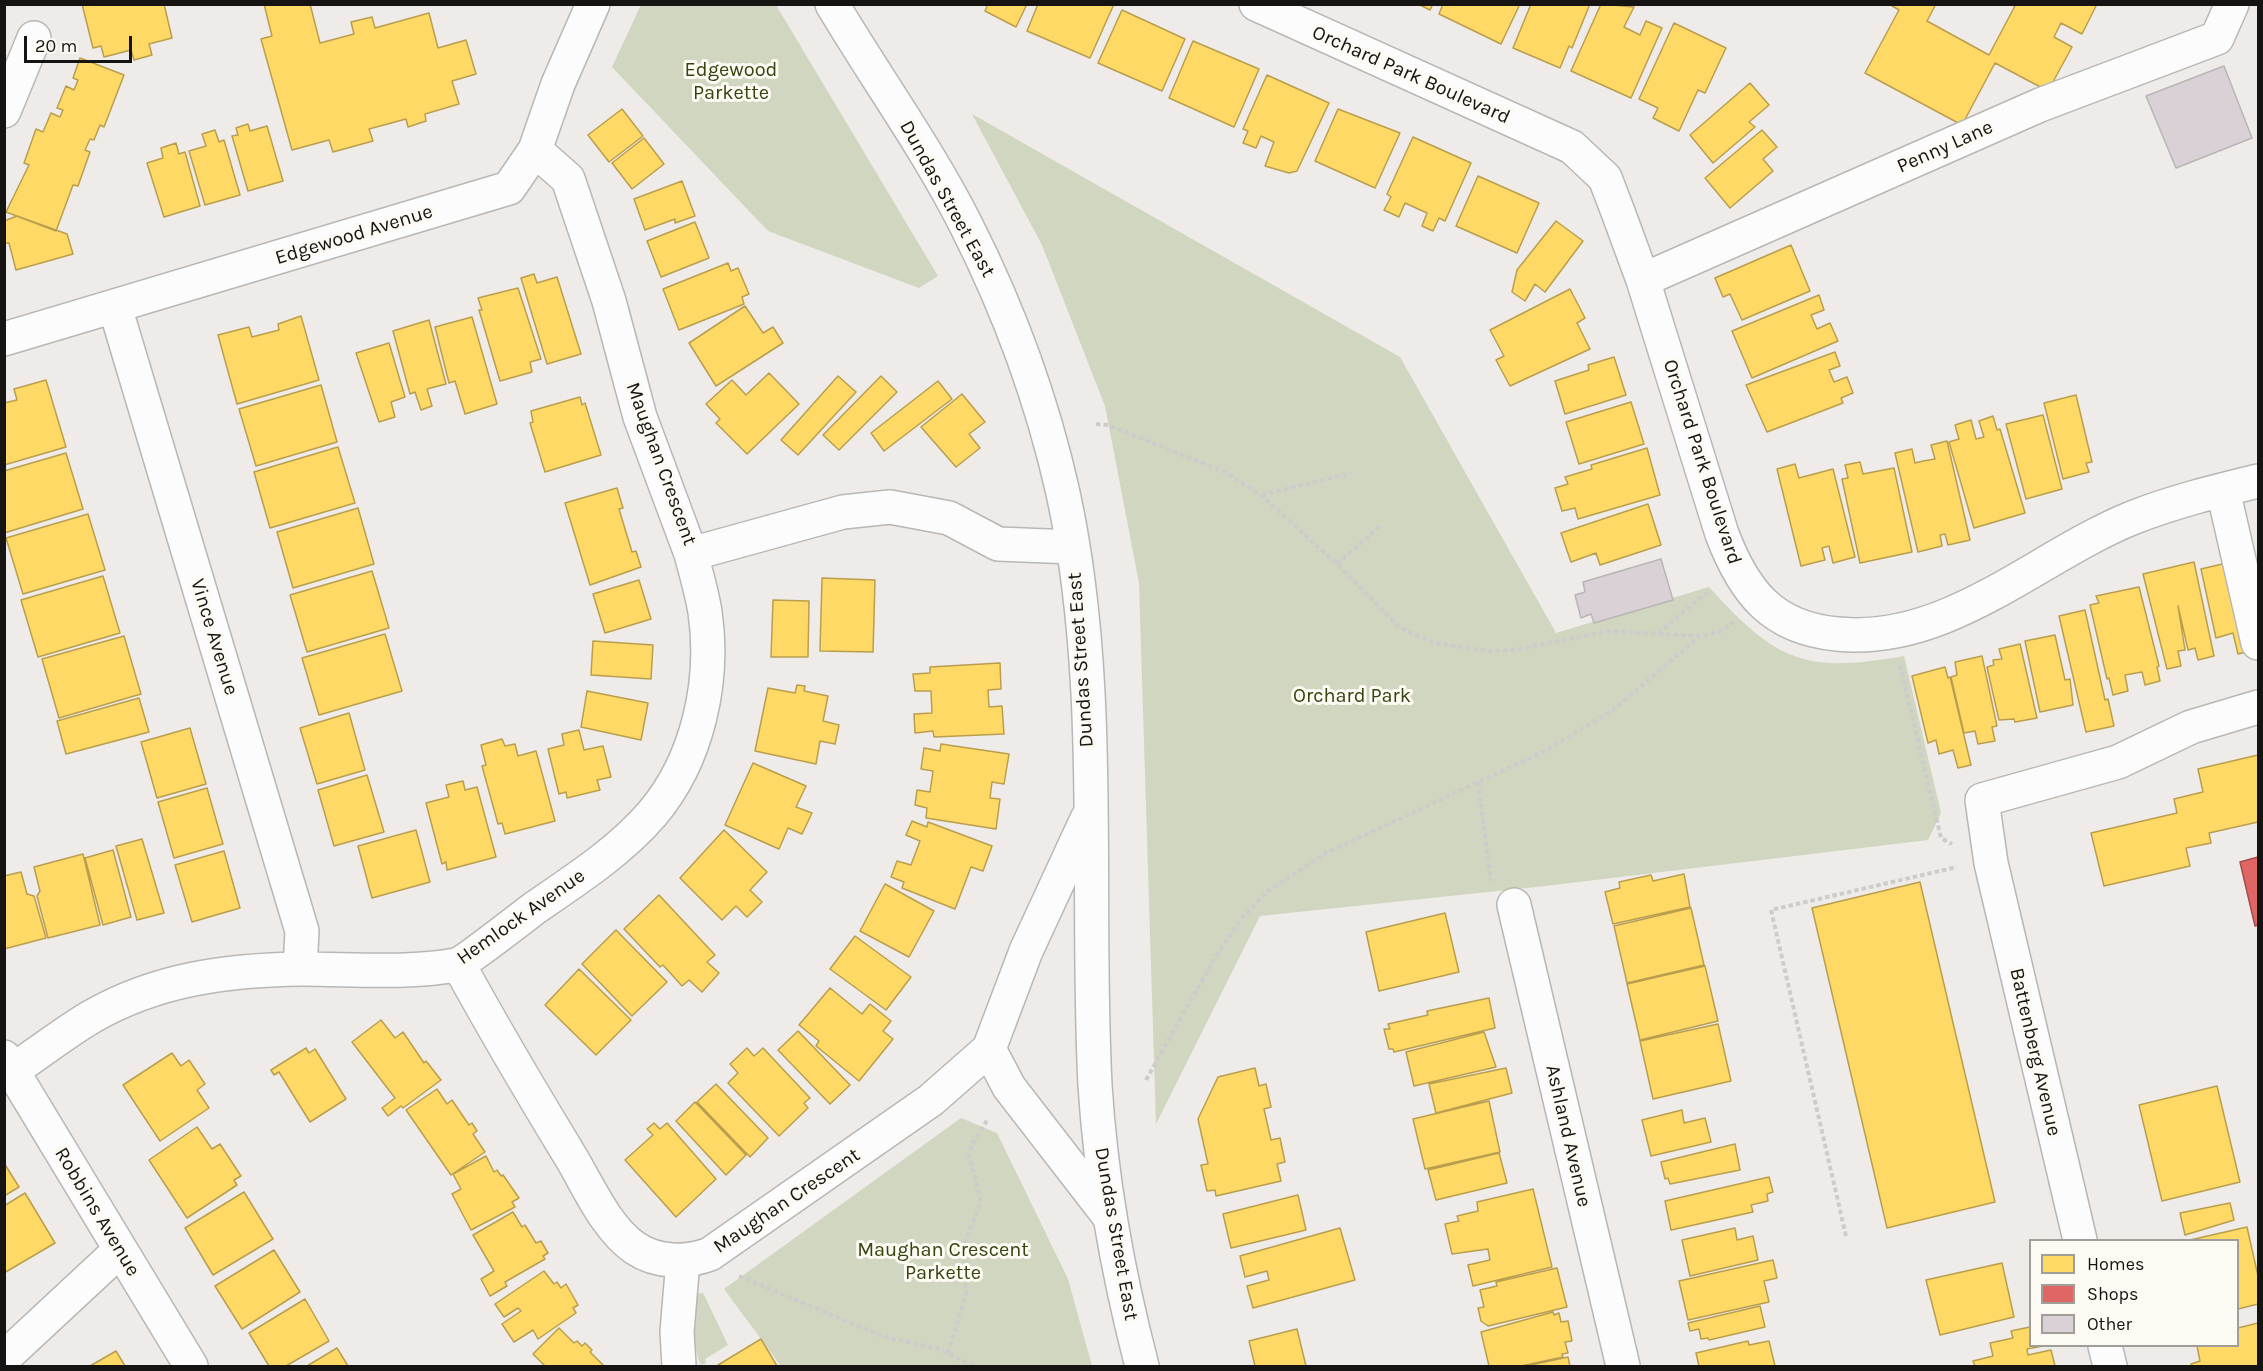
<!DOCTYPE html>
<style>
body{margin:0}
#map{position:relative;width:2263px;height:1371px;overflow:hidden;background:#eeebe8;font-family:Karla,sans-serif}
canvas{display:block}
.frame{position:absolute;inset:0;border:6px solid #151412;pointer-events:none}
.legend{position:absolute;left:2029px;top:1239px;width:210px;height:108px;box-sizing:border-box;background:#fdfaf3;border:2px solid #a09e99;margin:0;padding:8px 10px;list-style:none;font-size:18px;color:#151412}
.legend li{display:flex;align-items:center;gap:12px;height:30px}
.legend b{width:30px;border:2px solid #a09e99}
.scale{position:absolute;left:24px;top:36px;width:108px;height:27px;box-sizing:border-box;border:3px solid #151412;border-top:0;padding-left:8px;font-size:18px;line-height:21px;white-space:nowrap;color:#151412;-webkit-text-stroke:4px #fdfaf3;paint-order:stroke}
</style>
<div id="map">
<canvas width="2263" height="1371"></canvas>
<div class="frame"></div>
<ul class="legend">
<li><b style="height:16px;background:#ffd966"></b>Homes</li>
<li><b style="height:16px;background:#e06666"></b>Shops</li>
<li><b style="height:16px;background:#dad1d6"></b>Other</li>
</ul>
<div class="scale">20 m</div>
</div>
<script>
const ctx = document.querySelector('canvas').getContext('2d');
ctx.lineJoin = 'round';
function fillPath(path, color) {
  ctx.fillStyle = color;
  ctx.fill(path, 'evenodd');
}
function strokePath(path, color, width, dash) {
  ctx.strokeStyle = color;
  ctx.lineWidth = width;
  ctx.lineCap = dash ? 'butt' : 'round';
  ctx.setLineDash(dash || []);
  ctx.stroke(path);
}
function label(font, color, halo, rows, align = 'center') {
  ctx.font = font + ' Karla,sans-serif';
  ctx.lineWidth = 6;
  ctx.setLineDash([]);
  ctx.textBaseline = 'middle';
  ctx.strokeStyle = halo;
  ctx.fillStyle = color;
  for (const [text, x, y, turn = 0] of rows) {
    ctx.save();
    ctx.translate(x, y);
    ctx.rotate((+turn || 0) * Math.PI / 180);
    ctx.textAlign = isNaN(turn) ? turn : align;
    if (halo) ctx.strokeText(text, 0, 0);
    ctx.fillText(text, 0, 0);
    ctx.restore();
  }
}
fillPath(new Path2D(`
 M641 5H776L938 276 919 288 768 231 612 67Z
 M972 114 1400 357 1556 633 1709 587C1776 661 1804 674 1904 656L1941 813 1928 840 1545 886 1260 916 1156 1124 1139 583 1105 406 1042 245Z
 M961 1118 997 1133 1068 1279 1092 1366H781L724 1289Z
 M703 1293 728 1345 705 1359 706 1363 701 1365C691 1342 694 1319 696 1294Z`), '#d0d6bf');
const homes = new Path2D(`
 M82 4H164L172 38 149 44 152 55 134 60 131 50 104 57 101 46 93 48Z
 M264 4H310L320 43 354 34 351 22 372 17 375 28 429 13 438 48 466 40 476 74 452 81 459 104 425 114 426 121 408 127 406 119 369 129 373 141 333 152 329 140 292 150 261 39 272 36Z
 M988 4H1027L1016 27 985 11Z
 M1038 4H1114L1090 58 1027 31Z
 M1418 4H1433L1430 10Z
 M1443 4H1520L1501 44 1439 14Z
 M1531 4H1590L1572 48 1569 46 1560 68 1513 48Z
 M1601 4 1634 7 1624 27 1640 35 1646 21 1662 28 1631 98 1571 71Z
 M1889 4H1936L1927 21 1989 55 2016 4H2097L2082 34 2061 23 2054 37 2072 47 2048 91 1995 63 1962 125 1865 73 1899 10Z
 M1122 10 1185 39 1162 91 1098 63Z
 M1674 23 1726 48 1705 93 1698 90 1679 131 1653 118 1658 108 1639 99Z
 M1193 41 1259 69 1234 127 1169 98Z
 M80 58 124 75 104 127 100 125 94 140 90 139 85 150 90 152 78 186 73 185 56 231 6 212 29 165 24 163 36 129 43 132 51 113 60 117 63 110 57 108 66 86 74 90 78 80 73 78Z
 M1267 75 1329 103 1297 171 1289 173 1265 166 1274 142 1261 136 1256 148 1243 143 1248 131 1243 129Z
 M1750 83 1769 105 1749 122 1755 127 1713 163 1690 135Z
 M622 109 643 136 609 162 588 135Z
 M1338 109 1400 133 1375 188 1315 161Z
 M248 124 250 131 267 126 283 181 248 191 232 136 238 135 236 128Z
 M215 130 219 142 224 140 240 195 205 205 189 151 206 146 202 134Z
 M1762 130 1777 147 1763 159 1773 171 1730 208 1705 178Z
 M1413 137 1471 163 1445 221 1439 218 1433 231 1422 226 1427 213 1405 203 1399 217 1384 210 1391 197 1387 194Z
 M644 138 664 164 632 189 612 163Z
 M176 143 179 154 185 152 200 206 164 217 147 163 163 158 161 148Z
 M1478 176 1539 203 1517 253 1456 226Z
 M682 181 695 216 675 223V219L645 230 634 199Z
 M17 216 67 234 73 254 16 270 9 243H4V221Z
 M1556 221 1583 241 1545 292 1535 284 1525 301 1512 292 1517 270Z
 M695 222 709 258 661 277 647 241Z
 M1791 245 1810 291 1742 320 1730 294 1723 297 1715 278Z
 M728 263 731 271 738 268 749 294 742 297 744 304 679 330 663 289Z
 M534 274 537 283 557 277 581 354 547 364 521 278Z
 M518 288 541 359 530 362 532 372 500 381 479 310H482L478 298Z
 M1570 289 1585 318 1577 323 1590 349 1510 386 1496 360 1504 356 1490 330Z
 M1819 295 1824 310 1811 315 1817 329 1830 323 1838 341 1752 378 1732 331Z
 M745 306 763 333 773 327 783 343 716 386 689 343Z
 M301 316 319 380 237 404 218 335 249 327 252 337 279 330 278 324Z
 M472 317 497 404 465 414 455 381 449 383 435 327Z
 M429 320 446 384 427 389 432 406 421 410 415 392 410 394 393 331Z
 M389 343 405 397 391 402 395 417 379 422 356 353Z
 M1835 352 1840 366 1829 370 1834 382 1847 377 1853 393 1841 398 1843 403 1767 432 1746 385Z
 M1614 357 1626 395 1565 414 1555 381 1589 370 1588 365Z
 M769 373 799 404 747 454 716 423 720 419 706 404 732 380 746 395Z
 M838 376 856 392 798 455 781 440Z
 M881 376 897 392 839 450 823 435Z
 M46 380 66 447 4 465V403L17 400 14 389Z
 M938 381 952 399 884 451 871 433Z
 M321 385 337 442 256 466 239 409Z
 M962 394 985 422 969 434 980 448 956 467 921 427Z
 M2076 395 2092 462 2086 463 2089 472 2063 479 2044 403Z
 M580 397 582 405 585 403 601 455 545 472 530 423 533 422 531 411Z
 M1631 402 1644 444 1579 464 1566 422Z
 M2043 415 2062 489 2026 499 2006 424Z
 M1993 416 1997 430 2000 429 2025 513 1974 528 1949 442 1959 439 1955 425 1971 420 1976 439 1984 437 1979 421Z
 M1947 441 1970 540 1948 545 1945 534 1940 535 1942 546 1918 552 1895 453 1912 449 1915 463 1923 461 1935 459 1931 445Z
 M338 447 355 503 270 528 254 472Z
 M1647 448 1660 495 1578 519 1575 508 1562 511 1555 488 1568 484 1565 477 1592 469 1591 465Z
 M66 453 83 509 4 533V471Z
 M1860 462 1863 474 1894 468 1912 552 1860 563 1842 479 1848 478 1845 465Z
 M1795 464 1799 478 1833 469 1855 557 1833 563 1829 546 1822 548 1825 560 1801 566 1777 469Z
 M617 488 623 508 619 509 632 552 636 551 641 567 590 585 565 503Z
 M1648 504 1661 545 1600 565 1596 553 1571 562 1561 533Z
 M358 508 374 564 293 588 277 532Z
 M88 514 105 570 23 594 6 538Z
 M2194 562 2214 656 2198 660 2195 648 2188 650 2178 606 2185 650 2178 651 2181 666 2167 669 2143 574Z
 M2231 562 2251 651 2238 654 2233 633 2216 638 2201 569Z
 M372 571 389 628 307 652 290 595Z
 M103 576 120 633 38 657 21 600Z
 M822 578 875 580 873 652 820 651Z
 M639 580 651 619 605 633 593 594Z
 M2139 587 2159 666 2157 667 2160 681 2145 685 2142 672 2125 675 2128 691 2113 695 2109 678 2107 679 2090 605 2099 603 2096 596Z
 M773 600 809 601 808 657H771Z
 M2085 610 2105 700 2108 699 2114 726 2086 732 2059 616Z
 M385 634 402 691 319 715 302 658Z
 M2055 635 2065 680 2070 679 2073 705 2040 712 2025 641Z
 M124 636 141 694 59 718 42 659Z
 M593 641 653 645 651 679 591 675Z
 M2020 644 2037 718 2015 722 2014 719 1999 720 1987 667 1994 665 1993 660 2002 659 1999 649Z
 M1982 656 1997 726 1992 727 1995 741 1978 744 1975 731 1964 733 1951 677 1957 675 1955 662Z
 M1000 663 1001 689 988 690 989 707 1002 706 1004 734 934 737 933 731 915 733 914 714 932 713 931 691H915L913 674 930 673V667Z
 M1945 667 1948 678 1950 677 1971 765 1958 768 1953 750 1939 754 1936 740 1928 743 1912 676Z
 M797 685 805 686 804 691 828 696 823 721 839 725 835 744 820 741 816 764 755 751 768 688 795 693Z
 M587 691 648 703 641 740 581 727Z
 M139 698 149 732 66 754 57 721Z
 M349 713 365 770 317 784 300 728Z
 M190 728 206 784 157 798 141 742Z
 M579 730 584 750 603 746 611 777 597 780 600 790 567 798 566 792 559 794 548 749 564 745 562 734Z
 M502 739 505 746 515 744 518 756 536 751 555 821 505 834 502 823 498 824 482 766 486 765 481 745Z
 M941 744 1009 754 1004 784 992 782 990 798 1000 799 996 829 926 818 927 808 915 805 917 790 930 792 933 771 921 769 924 748 940 751Z
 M2258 755V822L2209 833 2211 843 2186 848 2190 866 2104 886 2091 833 2177 813 2174 799 2203 792 2198 769Z
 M753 763 806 786 796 807 812 813 802 834 788 828 779 849 725 825Z
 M367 775 384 832 334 846 318 790Z
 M463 781 465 790 477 787 496 857 447 870 446 862 442 864 426 803 449 797 446 785Z
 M207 788 223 844 174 858 158 802Z
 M912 821 927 827 928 822 992 846 983 871 971 867 955 909 902 888 904 882 891 877 897 861 911 865 920 841 906 835Z
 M416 830 430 882 372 898 358 846Z
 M724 830 767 872 750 890 762 902 747 917 736 906 722 920 680 878Z
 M142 839 164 913 137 920 116 846Z
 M113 850 131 917 103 925 85 858Z
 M224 851 240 908 192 922 175 865Z
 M83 854 100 925 48 938 37 896 40 891 34 867Z
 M21 872 27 894 34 896 46 938 4 949V876Z
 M1684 874 1690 907 1613 924 1605 892 1620 888 1619 882 1651 875 1653 881Z
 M1920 882 1995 1202 1887 1228 1812 908Z
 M885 884 934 911 909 957 860 931Z
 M659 895 715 955 707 962 719 973 702 992 689 980 682 986 663 965 660 967 624 929Z
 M1691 908 1704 965 1627 983 1614 926Z
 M1445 913 1459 972 1379 991 1366 932Z
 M616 930 667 982 632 1016 582 964Z
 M855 936 911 977 886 1010 830 969Z
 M1705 966 1718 1021 1640 1040 1627 984Z
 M579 969 631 1020 596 1055 545 1005Z
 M830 988 862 1014 870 1004 891 1021 883 1031 893 1039 859 1081 816 1046 819 1041 799 1025Z
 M1489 998 1495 1028 1394 1052 1393 1049H1389L1384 1029H1390L1388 1024 1428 1015 1427 1011Z
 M381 1020 395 1038 403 1032 424 1063 426 1061 441 1080 403 1108 401 1106 388 1116 382 1108 395 1098 352 1042Z
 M1718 1024 1731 1081 1653 1099 1640 1041Z
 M798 1031 850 1085 830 1104 778 1050Z
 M1484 1032 1496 1067 1414 1086 1406 1052Z
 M306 1048 309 1053 315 1049 346 1099 310 1122 279 1072 274 1075 271 1070Z
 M747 1048 754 1056 763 1048 810 1098 804 1103 808 1108 779 1136 728 1083 738 1073 730 1064Z
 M172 1053 181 1066 189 1060 205 1084 197 1090 209 1108 160 1141 123 1085Z
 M1255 1068 1259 1086 1266 1084 1271 1107 1264 1109 1271 1140 1280 1138 1285 1162 1277 1164 1281 1181 1216 1196 1215 1190 1207 1191 1201 1165 1208 1164 1198 1119 1218 1077Z
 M1506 1068 1512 1093 1436 1113 1429 1084Z
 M716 1084 768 1138 750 1157 697 1102Z
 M2217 1086 2240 1182 2162 1201 2139 1105Z
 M437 1089 447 1104 452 1100 469 1125 472 1123 477 1131 473 1134 485 1152 451 1175 406 1110Z
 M1489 1101 1500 1152 1425 1169 1413 1119Z
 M695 1102 746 1155 726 1175 676 1121Z
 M1682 1110 1684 1123 1705 1118 1711 1142 1651 1156 1642 1120Z
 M654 1123 660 1129 667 1123 716 1179 676 1217 625 1160 653 1135 647 1129Z
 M197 1127 212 1149 220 1144 241 1176 234 1180 237 1185 187 1218 149 1160Z
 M1735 1144 1740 1170 1670 1184 1668 1178 1665 1179 1661 1162Z
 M1499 1153 1507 1183 1436 1200 1428 1170Z
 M486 1156 494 1172 497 1170 501 1176 503 1175 519 1198 512 1202 515 1207 471 1230 452 1194 461 1189 453 1174Z
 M4 1163 19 1187 4 1196Z
 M1769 1177 1773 1192 1767 1194 1768 1201 1751 1205 1753 1212 1671 1230 1665 1201Z
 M1533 1189 1552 1267 1473 1286 1468 1265 1490 1260 1488 1249 1452 1254 1445 1224 1459 1221 1457 1216 1478 1211 1477 1202Z
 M244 1192 273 1239 213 1275 185 1228Z
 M25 1193 55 1243 4 1273V1206Z
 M1298 1195 1306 1230 1231 1248 1223 1214Z
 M2230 1203 2234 1220 2185 1235 2180 1213Z
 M513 1212 522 1227 525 1225 536 1243 541 1241 548 1253 543 1256 545 1259 505 1282 507 1286 490 1296 481 1279 494 1271 473 1235Z
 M2247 1227 2258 1276V1304L2238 1309V1240H2190Z
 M1340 1228 1355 1280 1253 1308 1247 1286 1269 1280 1267 1271 1245 1277 1240 1256Z
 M1735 1228 1737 1240 1753 1236 1758 1260 1690 1276 1682 1240Z
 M274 1250 300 1292 242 1329 215 1286Z
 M1773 1260 1777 1278 1764 1281 1769 1302 1688 1320 1679 1281Z
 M2002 1263 2014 1317 1940 1335 1926 1280Z
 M1557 1268 1567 1307 1488 1326 1481 1321 1478 1308 1484 1307 1480 1290 1497 1286 1496 1282Z
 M544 1271 554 1284 557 1282 561 1288 566 1284 578 1305 573 1308 576 1313 538 1339 533 1330 514 1342 502 1324 521 1311 518 1308 504 1317 495 1304Z
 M305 1299 329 1341 286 1366H269L249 1333Z
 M1760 1306 1765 1327 1709 1340 1708 1338 1701 1339 1699 1329 1690 1331 1688 1323Z
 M1553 1312 1554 1315 1559 1313 1561 1322 1568 1321 1572 1341 1565 1342 1568 1353 1562 1354 1563 1357 1521 1366H1489L1481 1332Z
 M2258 1323V1366H2191V1364L2200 1361 2197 1346H2238V1328Z
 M2030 1327V1346H2043L2027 1349 2028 1355 2051 1350 2055 1366H1975L1973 1361 1993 1356 1990 1343 2013 1338 2011 1331Z
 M559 1328 574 1343 577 1341 582 1346 585 1343 592 1350 590 1352 604 1366H545L533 1354Z
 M1297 1329 1306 1366H1255L1249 1341Z
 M761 1339 777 1366H719L718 1365Z
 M1748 1341 1749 1345 1769 1341 1775 1366H1699L1696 1353Z
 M337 1348 348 1366H307Z
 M116 1351 125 1366H90Z
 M1568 1357 1570 1366H1526Z`);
fillPath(homes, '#ffd966');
strokePath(homes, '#b99e4d', 1.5);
const shops = new Path2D(`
 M2258 857V925L2255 926 2240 862Z`);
fillPath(shops, '#e06666');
strokePath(shops, '#a34d4d', 1.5);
const building = new Path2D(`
 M2224 66 2252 138 2176 168 2146 96Z
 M1661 559 1673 600 1594 623 1591 614 1581 618 1575 595 1585 592 1583 582Z`);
fillPath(building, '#dad1d6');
strokePath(building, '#b8b6b5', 1.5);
const minor = new Path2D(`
 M832 4C876 78 927 148 966 225 1009 310 1042 399 1063 493 1105 685 1085 889 1095 1085 1101 1181 1118 1274 1142 1366
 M1256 4 1572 147 1605 178 1618 212 1643 280 1722 534C1744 592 1772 628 1837 634 1948 645 2036 557 2132 518 2172 502 2217 491 2258 481
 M4 111 34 38
 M535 150 568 179 609 301 640 417 691 554 843 512 890 507 949 518 998 544 1073 547
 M1643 280 2040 105 2217 38 2232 4
 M115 307 302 931 300 969
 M4 339 509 188 535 150 558 84 593 4
 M2223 490 2258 643
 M1514 905 1623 1366
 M459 965C495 1031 533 1095 572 1159 589 1188 607 1229 635 1248 657 1263 687 1263 710 1254L931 1100 989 1049 1026 951 1087 819
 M989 1049 1009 1087 1108 1215
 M4 1057 191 1366
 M13 1070C39 1053 64 1033 91 1017 157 979 227 970 302 969 352 969 406 974 456 965 464 963 524 916 536 907 577 879 620 851 652 814 698 760 715 681 705 612 702 593 696 573 691 554
 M2080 1240 1991 863 1982 800 2118 762 2191 727 2258 707
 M2105 1346 2110 1366
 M4 1358 119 1251
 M679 1366 677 1332 683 1260`);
strokePath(minor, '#b9b7b4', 36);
strokePath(new Path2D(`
 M1096 424 1108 425 1225 472 1261 495 1337 564 1400 628 1435 643 1489 651 1514 650 1609 631 1700 636 1719 632 1734 622
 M1262 495 1351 473
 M1337 564 1380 526
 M1658 633 1710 590
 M1900 665 1941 838 1952 844
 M1478 782 1491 881
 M1146 1080 1213 961 1241 919 1268 891 1326 853 1545 751 1613 710 1700 636
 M1846 1236 1771 910 1957 867
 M739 1276 882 1336 939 1349 973 1366
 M948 1353 966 1293 964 1246 981 1201 969 1155 972 1144 988 1119`), '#cdccca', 4, [4.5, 3]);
strokePath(minor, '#fcfcfc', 33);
label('20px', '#35430f', '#fdfaf3', [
 ["Edgewood",731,70],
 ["Parkette",731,93],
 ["Orchard Park",1352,696],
 ["Maughan Crescent",943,1250],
 ["Parkette",943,1273]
]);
label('20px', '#151412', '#fdfaf3', [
 ["Orchard Park Boulevard",1411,75,24],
 ["Penny Lane",1945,147,-24],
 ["Dundas Street East",947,199,61],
 ["Edgewood Avenue",354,235,-17],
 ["Orchard Park Boulevard",1702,462,72],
 ["Maughan Crescent",661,464,70],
 ["Vince Avenue",214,637,73],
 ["Dundas Street East",1081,660,-94],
 ["Hemlock Avenue",521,917,-35],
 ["Battenberg Avenue",2035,1052,77],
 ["Ashland Avenue",1568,1136,77],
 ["Maughan Crescent",787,1201,-34],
 ["Robbins Avenue",97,1212,59],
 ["Dundas Street East",1116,1234,80]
]);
</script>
